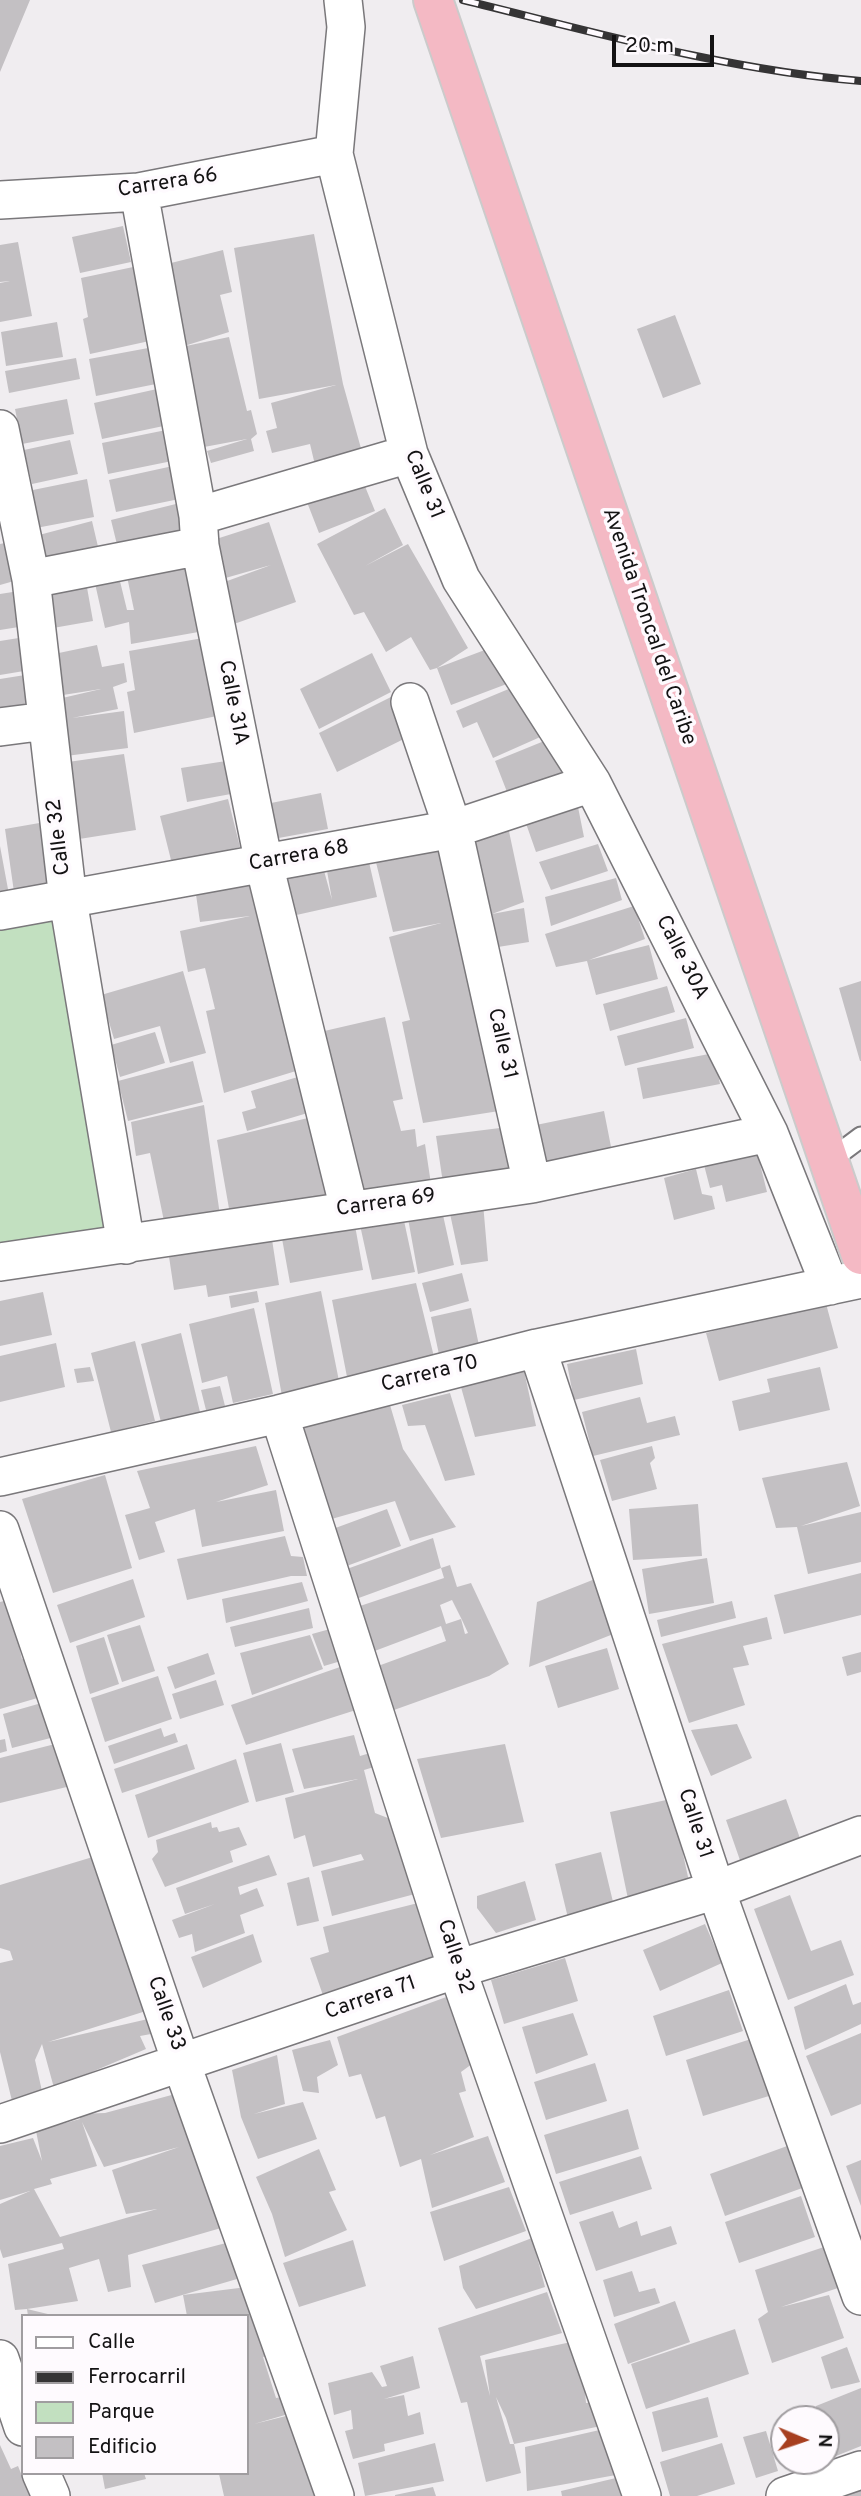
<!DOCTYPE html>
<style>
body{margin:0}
#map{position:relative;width:861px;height:2496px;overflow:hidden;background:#f0edf0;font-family:Overpass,sans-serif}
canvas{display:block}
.legend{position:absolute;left:21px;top:2314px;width:228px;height:161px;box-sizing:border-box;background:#fefafe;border:2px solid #a09da0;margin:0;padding:9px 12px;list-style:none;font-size:21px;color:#131213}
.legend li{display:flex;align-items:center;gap:14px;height:35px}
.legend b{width:35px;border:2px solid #a09da0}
.north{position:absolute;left:770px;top:2405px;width:70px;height:70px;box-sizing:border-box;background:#fefafe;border:2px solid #a09da0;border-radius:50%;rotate:92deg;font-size:19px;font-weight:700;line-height:28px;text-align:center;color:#131213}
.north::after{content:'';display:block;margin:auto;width:24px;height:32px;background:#a73f20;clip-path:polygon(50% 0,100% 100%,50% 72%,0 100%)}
.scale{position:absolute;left:612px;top:35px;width:102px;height:32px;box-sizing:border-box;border:4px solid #131213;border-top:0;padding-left:9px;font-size:21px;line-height:24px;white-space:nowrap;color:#131213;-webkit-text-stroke:5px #fefafe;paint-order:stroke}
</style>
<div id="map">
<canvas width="861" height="2496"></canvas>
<ul class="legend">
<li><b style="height:9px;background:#fff"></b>Calle</li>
<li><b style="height:9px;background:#353435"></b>Ferrocarril</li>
<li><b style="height:19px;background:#c2e0c0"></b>Parque</li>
<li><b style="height:19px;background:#c3c0c3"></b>Edificio</li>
</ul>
<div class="north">N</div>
<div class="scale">20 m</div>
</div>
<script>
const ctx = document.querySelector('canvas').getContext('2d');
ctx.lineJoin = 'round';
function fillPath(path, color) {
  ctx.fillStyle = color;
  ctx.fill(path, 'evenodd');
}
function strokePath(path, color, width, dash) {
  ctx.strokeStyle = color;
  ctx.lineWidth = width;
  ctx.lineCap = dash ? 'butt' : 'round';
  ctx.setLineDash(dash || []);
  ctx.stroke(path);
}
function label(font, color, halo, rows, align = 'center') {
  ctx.font = font + ' Overpass,sans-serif';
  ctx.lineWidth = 7;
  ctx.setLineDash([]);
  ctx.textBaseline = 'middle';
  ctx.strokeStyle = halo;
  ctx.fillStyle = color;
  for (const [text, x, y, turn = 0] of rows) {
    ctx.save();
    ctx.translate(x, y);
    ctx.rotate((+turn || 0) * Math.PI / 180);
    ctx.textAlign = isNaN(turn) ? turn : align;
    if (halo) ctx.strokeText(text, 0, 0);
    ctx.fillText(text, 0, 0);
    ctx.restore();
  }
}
fillPath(new Path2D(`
 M61 914 108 1236 0 1255V924Z`), '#c2e0c0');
fillPath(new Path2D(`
 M0 0H30L0 72Z
 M123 226 131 262 80 273 72 237Z
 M314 234 343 384 362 452 315 465 310 444 272 453 266 431 277 428 271 403 336 385 259 399 234 248Z
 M18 242 32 316 0 322V283L10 281 0 282V245Z
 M223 250 232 292 220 295 229 332 181 347 159 266Z
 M138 266 154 340 90 354 83 319 88 317 81 278Z
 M675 315 701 384 663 398 637 329Z
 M57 322 63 357 6 366 1 332Z
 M229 337 247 411 251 410 257 434 251 439 254 451 211 463 207 451 247 439 204 447 181 347Z
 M159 346 166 382 96 396 89 359Z
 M76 358 80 379 9 393 5 371Z
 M166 387 173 424 102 439 94 403Z
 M67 399 74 434 22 444 15 409Z
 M176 428 182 459 108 474 102 443Z
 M70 440 78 474 32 484 24 450Z
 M182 464 189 497 116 512 109 480Z
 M360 474 375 511 319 533 305 497Z
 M87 479 94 517 36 528 28 491Z
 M188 501 197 538 120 557 111 520Z
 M385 508 403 545 365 566 408 544 468 648 437 668 430 670 411 637 386 652 364 612 354 615 317 544Z
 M92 521 99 551 46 565 39 535Z
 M269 522 296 602 234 624 219 584 271 565 222 579 210 541Z
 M5 543 14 581 0 585V544Z
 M188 554 204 631 131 644 129 622 105 628 94 579 118 573 127 610H134L125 567Z
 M86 582 93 621 53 628 46 589Z
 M19 591 25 626 0 630V594Z
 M25 637 30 670 0 675V641Z
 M203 638 217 716 134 733 127 692 135 690 129 651Z
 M97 645 102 667 124 663 127 682 113 687 118 709 72 718 124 711 128 748 66 756 58 699 101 689 63 695 54 654Z
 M498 645 512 682 451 705 437 668Z
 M372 653 391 692 319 729 300 689Z
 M25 675 30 708 0 713V679Z
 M511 688 518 704 532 698 547 734 493 758 477 722 463 728 456 711Z
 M393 696 412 735 337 772 319 733Z
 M554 737 568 774 509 797 495 761Z
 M124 754 136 830 73 840 61 763Z
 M226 761 231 794 187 802 181 768Z
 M321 793 328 829 273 839 266 804Z
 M228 799 240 847 172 864 160 816Z
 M577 802 584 837 536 852 523 815Z
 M45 822 55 892 15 899 5 829Z
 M507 822 524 902 492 914 471 830Z
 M437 835 499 1111 423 1123 402 1022 410 1020 389 937 441 923 393 932 373 850Z
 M598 844 608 871 551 890 539 862Z
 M0 846 10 900 0 901Z
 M366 849 377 897 283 918 270 869 320 856 332 900 325 859Z
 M251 872 257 914 296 1071 224 1093 206 1011 215 1009 205 968 188 972 180 931 250 916 200 922 194 881Z
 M616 878 622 900 551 926 545 897Z
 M634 906 645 939 589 960 649 945 658 979 596 995 587 961 556 967 545 934Z
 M524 908 529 942 498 947 492 914Z
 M183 971 206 1053 170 1063 160 1026 114 1039 101 995Z
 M861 981V1061H860L839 988Z
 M667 986 675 1012 610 1031 603 1004Z
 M385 1017 403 1099 393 1101 401 1131 415 1129 417 1147 425 1144 431 1184 365 1196 344 1112 339 1113 320 1032Z
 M686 1018 694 1048 625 1066 617 1036Z
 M155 1032 165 1063 120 1077 111 1045Z
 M714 1053 720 1084 643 1099 637 1068Z
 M193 1061 203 1102 128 1121 118 1081Z
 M301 1076 311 1112 247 1131 242 1112 256 1108 251 1091Z
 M204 1105 221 1222 166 1231 150 1153 136 1156 131 1122Z
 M604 1111 613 1157 545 1170 536 1125Z
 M312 1117 335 1204 231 1220 217 1140Z
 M500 1128 512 1180 444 1190 436 1136Z
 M757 1152 767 1192 726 1202 722 1185 710 1188 704 1165Z
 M696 1169 702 1194 712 1196 715 1209 674 1220 664 1178Z
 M483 1203 488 1261 461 1265 449 1209Z
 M441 1206 454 1265 418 1274 407 1213Z
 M403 1216 415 1272 372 1280 360 1225Z
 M354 1220 363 1270 290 1283 281 1233Z
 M271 1233 279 1285 208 1297 206 1285 174 1290 168 1250Z
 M462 1273 469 1301 430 1312 422 1283Z
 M416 1283 435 1361 348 1382 332 1300Z
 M257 1291 259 1302 231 1308 229 1296Z
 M321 1291 340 1386 282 1396 265 1303Z
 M43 1292 52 1335 0 1346V1301Z
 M825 1300 838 1348 719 1381 706 1333Z
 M254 1308 273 1394 233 1403 227 1376 202 1383 189 1324Z
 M471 1308 480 1350 440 1359 431 1317Z
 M181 1333 200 1412 161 1422 141 1344Z
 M135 1341 155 1421 111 1432 91 1353Z
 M56 1343 65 1387 0 1402V1356Z
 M636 1349 643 1384 574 1400 567 1364Z
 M523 1366 536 1426 475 1437 459 1380Z
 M90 1367 94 1381 77 1383 74 1369Z
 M820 1367 830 1410 739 1431 732 1401 770 1392 767 1379Z
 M220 1386 225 1406 206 1410 201 1390Z
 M450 1393 475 1475 445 1481 425 1425 408 1426 402 1405Z
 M640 1397 647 1423 675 1416 680 1435 593 1456 582 1412Z
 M390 1405 403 1449 456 1527 410 1541 395 1501 328 1520 300 1425Z
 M256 1446 268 1485 216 1502 276 1490 284 1531 202 1547 195 1509 155 1522 165 1552 139 1560 125 1515 150 1508 137 1471Z
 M652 1446 655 1458 650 1463 657 1489 612 1501 600 1460Z
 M847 1462 860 1506 801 1526 861 1512V1562L808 1574 797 1527 776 1528 762 1478Z
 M105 1475 132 1568 53 1593 22 1499Z
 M698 1504 702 1556 633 1560 629 1509Z
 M387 1509 401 1546 344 1567 330 1530Z
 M285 1536 291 1556 303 1557 307 1576H291L187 1600 177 1559Z
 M433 1538 441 1568 356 1599 344 1570Z
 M707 1558 714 1603 649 1614 642 1569Z
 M450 1565 457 1587 471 1583 509 1664 489 1676 394 1710 378 1666 446 1641 441 1626 372 1652 357 1607 444 1578 441 1568ZM452 1600 462 1620 468 1633 465 1634 461 1619 446 1624 440 1605Z
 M861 1573V1615L784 1634 774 1595Z
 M133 1579 145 1617 70 1643 57 1605Z
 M595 1579 616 1633 529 1667 537 1602Z
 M302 1582 308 1601 226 1623 222 1599Z
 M8 1600 22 1659 38 1654 51 1694 0 1709V1602Z
 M732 1601 736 1618 661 1637 657 1620Z
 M309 1608 313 1628 235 1647 230 1627Z
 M767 1617 772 1639 743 1646 749 1665 733 1668 745 1705 689 1723 662 1644Z
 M140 1625 155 1671 122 1682 107 1635Z
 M330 1629 341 1661 324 1666 312 1634Z
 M310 1635 323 1669 252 1695 240 1653Z
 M104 1637 119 1684 90 1694 76 1646Z
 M607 1648 619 1689 558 1708 545 1666Z
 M861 1652V1672L847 1676 842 1657Z
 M208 1653 215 1674 175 1689 167 1667Z
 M340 1667 356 1710 246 1745 231 1705Z
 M158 1676 172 1719 105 1742 91 1698Z
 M216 1680 224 1705 180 1719 172 1694Z
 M52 1700 62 1735 12 1748 3 1714Z
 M737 1724 752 1758 711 1776 691 1730Z
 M161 1728 164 1737 175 1733 178 1742 114 1764 108 1746Z
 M354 1735 360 1756 370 1753 374 1767 364 1770 375 1813 393 1820 415 1894 332 1916 321 1871 364 1860 361 1854 313 1867 305 1835 294 1839 285 1798 358 1779 304 1789 292 1749Z
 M5 1739 7 1751 0 1753V1740Z
 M63 1742 75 1785 0 1803V1758Z
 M281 1743 294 1792 256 1802 243 1753Z
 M187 1744 195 1769 122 1793 114 1769Z
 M505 1744 524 1822 441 1838 417 1759Z
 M236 1759 249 1802 148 1838 135 1795Z
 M671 1799 690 1886 628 1899 610 1812Z
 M786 1799 802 1844 742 1866 726 1820Z
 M211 1822 212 1828 217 1827 219 1832 239 1827 247 1845 230 1851 233 1862 165 1887 152 1859 158 1852 156 1840Z
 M601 1852 614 1906 568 1918 555 1864Z
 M269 1855 277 1875 238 1887 240 1895 257 1888 264 1906 240 1915 245 1933 195 1952 192 1934 179 1938 172 1920 215 1904 185 1914 176 1888Z
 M96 1856 146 2011 48 2042 148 2019 151 2034 140 2036 146 2049 54 2088 42 2044 35 2060 44 2100 13 2105 0 2052V1963L13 1960 10 1951 0 1948V1885Z
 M309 1877 319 1921 297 1926 287 1883Z
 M525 1881 536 1920 496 1933 477 1908V1896Z
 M790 1895 811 1951 841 1940 854 1975 788 2000 754 1909Z
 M418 1903 439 1966 326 2004 310 1958 329 1952 323 1927Z
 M705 1924 722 1963 660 1991 643 1950Z
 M253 1934 262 1962 203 1988 191 1957Z
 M565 1958 578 2001 504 2024 491 1980Z
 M846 1984 853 2005 861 2002V2024L805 2050 794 2007Z
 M729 1990 743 2031 666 2056 653 2016Z
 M449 1996 472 2064 461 2072 466 2091 459 2093 474 2137 430 2155 488 2136 505 2182 432 2208 421 2159 400 2167 385 2116 376 2119 361 2074 349 2077 337 2037Z
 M573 2013 588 2055 536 2074 522 2027Z
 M861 2033V2104L831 2116 806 2056Z
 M751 2039 769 2096 703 2116 686 2060Z
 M330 2040 338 2065 317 2077 319 2093 303 2091 292 2050Z
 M277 2055 285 2104 254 2114 303 2102 317 2139 258 2159 241 2117 232 2070Z
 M595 2063 607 2101 546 2120 534 2082Z
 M179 2093 196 2141 189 2143 221 2228 128 2255 131 2287 108 2292 99 2259 69 2268 78 2301 27 2309 56 2316H28L27 2309 15 2310 8 2264 64 2249 62 2243 3 2258 0 2249V2204L30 2191 0 2200V2146L33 2138 42 2161 36 2131 80 2119 77 2114 105 2113ZM82 2122 104 2167 179 2147 112 2170 126 2214 157 2209 60 2237 34 2189 52 2184 50 2179 97 2166Z
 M628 2109 639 2149 556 2174 544 2135Z
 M790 2145 805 2187 725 2216 710 2174Z
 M319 2149 336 2190 329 2192 347 2230 285 2257 272 2214 256 2177Z
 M641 2156 652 2189 570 2215 559 2182Z
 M861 2160V2206L846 2166Z
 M509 2187 526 2231 444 2261 430 2212Z
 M801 2196 815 2237 739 2263 725 2222Z
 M613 2211 619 2228 637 2221 641 2236 671 2226 677 2244 596 2271 579 2222Z
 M532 2238 545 2287 476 2309 463 2288 459 2266Z
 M353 2240 366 2286 299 2307 283 2263Z
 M226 2243 237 2279 155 2303 142 2265Z
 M824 2247 838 2288 781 2307 829 2295 844 2338 772 2363 758 2319 768 2312 755 2270Z
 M632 2271 639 2292 655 2288 660 2303 614 2317 603 2280Z
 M255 2286 269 2355 263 2357 276 2398 288 2396 292 2413 254 2424 298 2413 320 2496H224L219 2474 247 2473V2316H187L183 2295Z
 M547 2292 562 2333 480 2356 490 2396 485 2360 581 2340 586 2403 595 2402 601 2426 514 2444 521 2473 486 2482 467 2402 461 2403 438 2328ZM496 2397 506 2418 514 2444H510Z
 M675 2301 690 2342 628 2364 614 2324Z
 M735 2329 749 2374 646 2409 631 2364Z
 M847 2347 860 2382 831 2389 821 2357Z
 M413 2356 420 2388 384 2399 404 2395 408 2416 420 2412 424 2434 384 2444 385 2451 353 2459 345 2431 353 2429 351 2410 334 2415 328 2383 372 2372 382 2387 387 2386 380 2366Z
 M861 2388V2446L826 2460V2419H818L816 2406Z
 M708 2397 718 2437 662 2452 652 2412Z
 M604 2429 616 2475 527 2491 525 2447Z
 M766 2431 778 2471 756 2478 743 2437Z
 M435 2443 444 2481 365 2496 358 2463Z
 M722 2443 735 2484 697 2496H670L660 2462Z
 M0 2445 11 2469 18 2466 30 2496H0Z
 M102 2473H144L146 2479 105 2489Z
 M616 2478 621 2496H562L561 2491Z
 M861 2485V2496H825Z
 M433 2487 436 2496H395V2495Z`), '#c3c0c3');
const lane = new Path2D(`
 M829 1161 861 1137`);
const street = new Path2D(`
 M343 0 346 27 334 154 409 454 461 579 592 783 769 1133 830 1286
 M139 192 198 516 200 546 264 864 349 1209
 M0 200 139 192 334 154
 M0 429 31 579 68 900 126 1245
 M198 516 409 454
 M31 579 200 546
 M410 702 453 829 532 1184
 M0 727 46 721
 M0 911 453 829 592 783
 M0 1262 532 1184 769 1133
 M537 1348 716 1890 861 2296
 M279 1414 457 1969 642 2496
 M0 1477 279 1414 537 1348 861 1279
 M0 1530 182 2065 335 2496
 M0 2124 457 1969 716 1890 861 1835
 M0 2359 23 2427
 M41 2473 51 2496
 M785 2496 861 2470`);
const highway = new Path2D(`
 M433 0 861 1255`);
strokePath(lane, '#7a787b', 23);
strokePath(street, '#7a787b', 40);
strokePath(highway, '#cbcbcb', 42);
strokePath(lane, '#fff', 19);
strokePath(street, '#fff', 37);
strokePath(highway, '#f4b9c4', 38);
const rail = new Path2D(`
 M463 0C594 32 726 70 861 81`);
strokePath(rail, '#353435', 8);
strokePath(rail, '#fefafe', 5, [16]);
label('21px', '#131213', '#fefafe', [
 ["Carrera 66",168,184,-9],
 ["Calle 31",423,485,68],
 ["Avenida Troncal del Caribe",648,627,71],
 ["Calle 31A",232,703,79],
 ["Calle 32",60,837,-97],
 ["Carrera 68",299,857,-10],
 ["Calle 30A",681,958,63],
 ["Calle 31",501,1044,77],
 ["Carrera 69",386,1204,-8],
 ["Carrera 70",430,1375,-14],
 ["Calle 31",694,1824,72],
 ["Calle 32",454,1957,72],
 ["Carrera 71",371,1999,-19],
 ["Calle 33",165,2014,71]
]);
</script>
